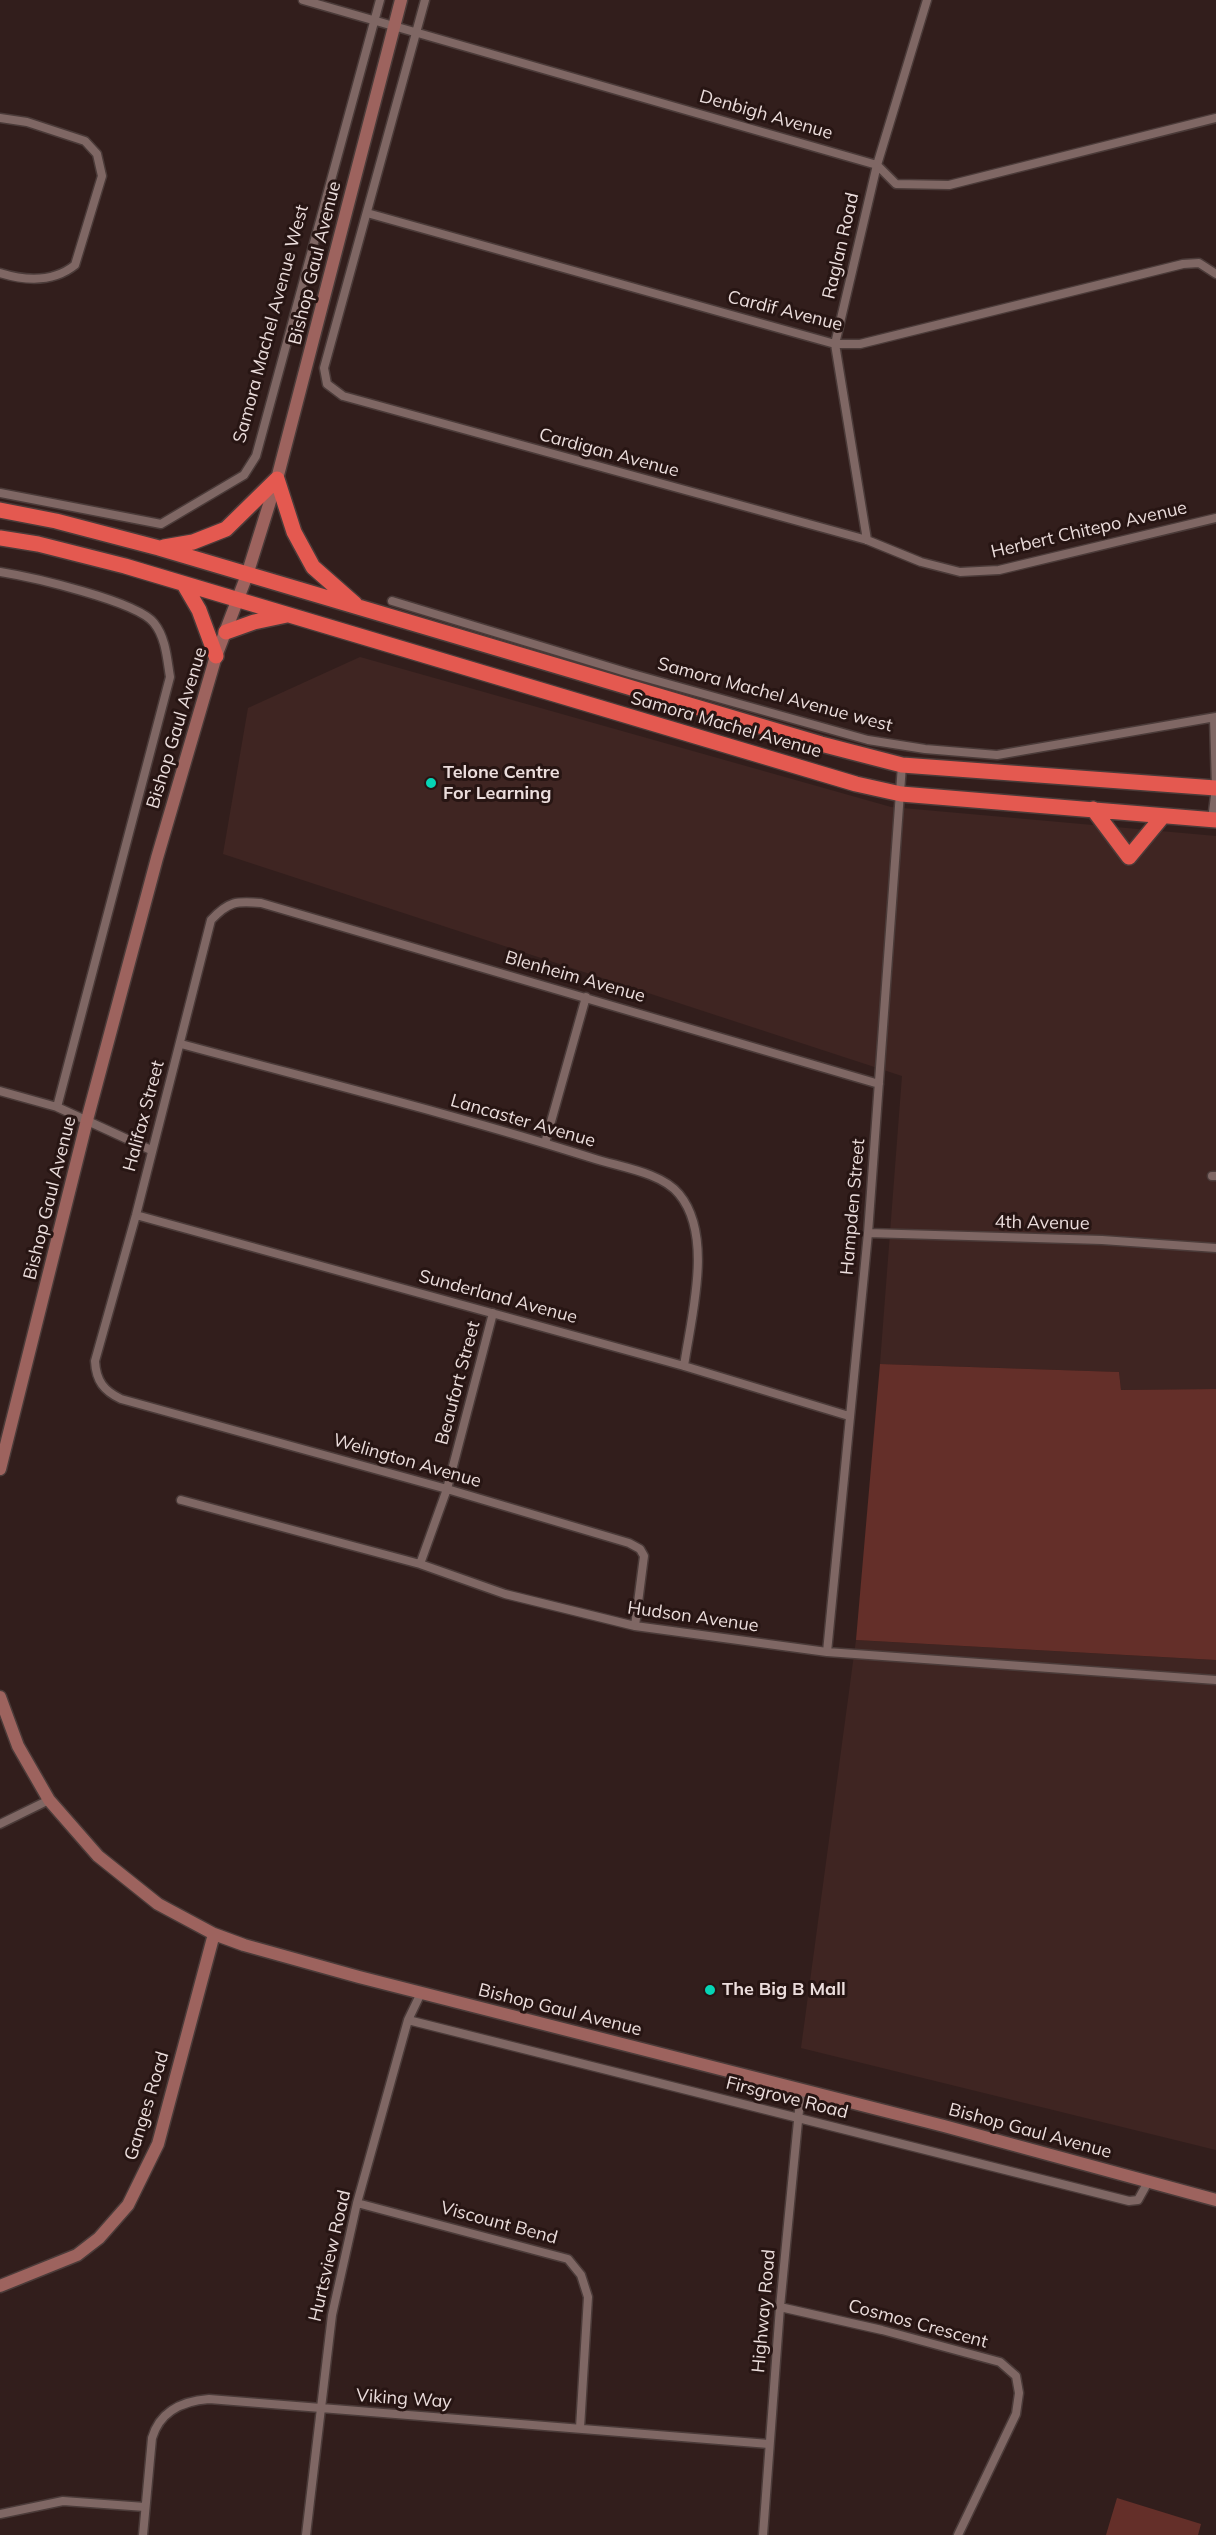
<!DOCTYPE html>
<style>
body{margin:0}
canvas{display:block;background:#321e1c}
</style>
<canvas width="1216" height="2535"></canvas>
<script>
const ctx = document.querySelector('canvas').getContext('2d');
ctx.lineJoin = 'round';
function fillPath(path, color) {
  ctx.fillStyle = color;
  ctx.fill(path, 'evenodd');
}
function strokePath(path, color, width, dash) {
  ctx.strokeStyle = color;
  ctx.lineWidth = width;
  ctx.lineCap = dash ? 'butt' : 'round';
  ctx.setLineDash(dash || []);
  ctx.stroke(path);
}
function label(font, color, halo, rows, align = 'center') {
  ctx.font = font + ' Mulish,sans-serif';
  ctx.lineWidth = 6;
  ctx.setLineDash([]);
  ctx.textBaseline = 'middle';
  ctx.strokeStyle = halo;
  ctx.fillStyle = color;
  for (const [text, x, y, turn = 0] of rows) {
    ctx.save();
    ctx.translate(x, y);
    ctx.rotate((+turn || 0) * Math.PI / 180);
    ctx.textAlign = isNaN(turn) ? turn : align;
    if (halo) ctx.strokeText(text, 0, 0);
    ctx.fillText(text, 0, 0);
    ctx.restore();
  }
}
fillPath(new Path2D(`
 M360 657 891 807 1216 836V1389L1121 1390 1119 1372 880 1364 902 1076 223 854 248 708Z
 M856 1640 1216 1660V2150L801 2048Z`), '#3f2522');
fillPath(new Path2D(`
 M880 1364 1119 1372 1121 1390 1216 1389V1660L856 1640Z
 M1117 2498 1201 2524 1198 2535H1106Z`), '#642f29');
const street = new Path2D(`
 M303 0 877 165 896 184 949 185 1216 118
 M425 0 324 368 327 384 343 396 867 540 921 562 960 572 999 570 1216 518
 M0 118 27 122 85 141 97 154 102 176 75 265C54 282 26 281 0 273
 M367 213 835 344H860L1183 264 1199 263 1216 274
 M0 493 161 524 244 475 256 456 380 0
 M867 540 835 344 877 165 927 0
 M0 572C31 577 137 601 154 623 166 638 167 659 170 677L57 1107
 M392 601 629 673 868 740 925 749 997 755 1216 717
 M1212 820 1216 788 1214 718
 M181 1044C318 1081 457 1115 592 1158 619 1167 661 1172 679 1194 714 1236 691 1317 684 1366
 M0 1091 57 1107 151 1150
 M545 1143 586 997
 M1212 1176H1216
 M136 1215 684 1366 849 1416
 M868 1233 1102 1240 1216 1248
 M181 1500 420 1564 505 1594 635 1626 827 1652 1216 1680
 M420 1564 447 1489 493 1313
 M635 1626 644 1556 640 1549 629 1543 447 1489 121 1399C104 1391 96 1381 95 1361L136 1215 211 920C229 901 236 901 261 903L879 1084
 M827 1652 868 1233 902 765
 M0 1824 49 1800
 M408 2020 1129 2201 1138 2200 1148 2182
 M357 2203 568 2259 581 2275 588 2297 580 2428
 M780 2307 882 2330 1000 2362 1016 2376 1019 2393 1016 2414 958 2535
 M0 2514 63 2501 145 2507
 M143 2535 152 2438C160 2411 182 2401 209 2399L769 2444
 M306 2535 332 2315 357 2203 408 2020 421 1993
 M763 2535 780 2307 801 2090`);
const secondary = new Path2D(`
 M0 1469 87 1120 157 858 216 656 247 575 277 479 401 0
 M0 1697 18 1746 49 1800 98 1856 158 1904 214 1934 244 1945 359 1977 944 2126 1216 2200
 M0 2286 77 2255 99 2238 128 2205 158 2144 214 1934`);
const highway = new Path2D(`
 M0 510 56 521 159 548 821 744 902 765 1216 788
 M0 538 38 544 125 566 856 784 901 794 1216 820
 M164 547 193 542 226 529 277 479 294 532 313 567 355 604
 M185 586 199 610 216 656
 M226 632 254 622 287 615
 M1093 809 1129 857 1163 816`);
strokePath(street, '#4b3b39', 11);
strokePath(secondary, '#4b3b39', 15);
strokePath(highway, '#4b3b39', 18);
strokePath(street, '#7f6764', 8);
strokePath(secondary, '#9d635e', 12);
strokePath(highway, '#e45950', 15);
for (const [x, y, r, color] of [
 [431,783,6,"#06d5b6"],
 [710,1990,6,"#06d5b6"]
]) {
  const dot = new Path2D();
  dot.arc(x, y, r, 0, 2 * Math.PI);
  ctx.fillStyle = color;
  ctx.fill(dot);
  strokePath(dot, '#271513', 2);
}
label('18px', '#ebdddc', '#271513', [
 ["Denbigh Avenue",766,115,16],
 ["Raglan Road",841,246,-77],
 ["Bishop Gaul Avenue",315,263,-76],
 ["Cardif Avenue",785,311,14],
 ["Samora Machel Avenue West",271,324,-75],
 ["Cardigan Avenue",609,453,15],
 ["Herbert Chitepo Avenue",1089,530,-13],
 ["Samora Machel Avenue west",775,695,15],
 ["Samora Machel Avenue",726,725,16],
 ["Bishop Gaul Avenue",177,728,-73],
 ["Blenheim Avenue",575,977,16],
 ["Halifax Street",144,1116,-75],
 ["Lancaster Avenue",523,1121,16],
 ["Bishop Gaul Avenue",50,1198,-76],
 ["Hampden Street",853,1207,-85],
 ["4th Avenue",1042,1223,1],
 ["Sunderland Avenue",498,1297,15],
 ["Beaufort Street",458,1383,-75],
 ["Welington Avenue",407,1461,16],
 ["Hudson Avenue",693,1617,8],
 ["Bishop Gaul Avenue",560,2010,14],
 ["Firsgrove Road",787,2098,14],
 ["Ganges Road",147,2106,-73],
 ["Bishop Gaul Avenue",1030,2131,15],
 ["Viscount Bend",499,2223,15],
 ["Hurtsview Road",330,2256,-77],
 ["Highway Road",764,2311,-85],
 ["Cosmos Crescent",918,2324,15],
 ["Viking Way",404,2399,4]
]);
label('bold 18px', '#ebdddc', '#271513', [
 ["Telone Centre",443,773],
 ["For Learning",443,794],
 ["The Big B Mall",722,1990]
], 'left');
</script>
